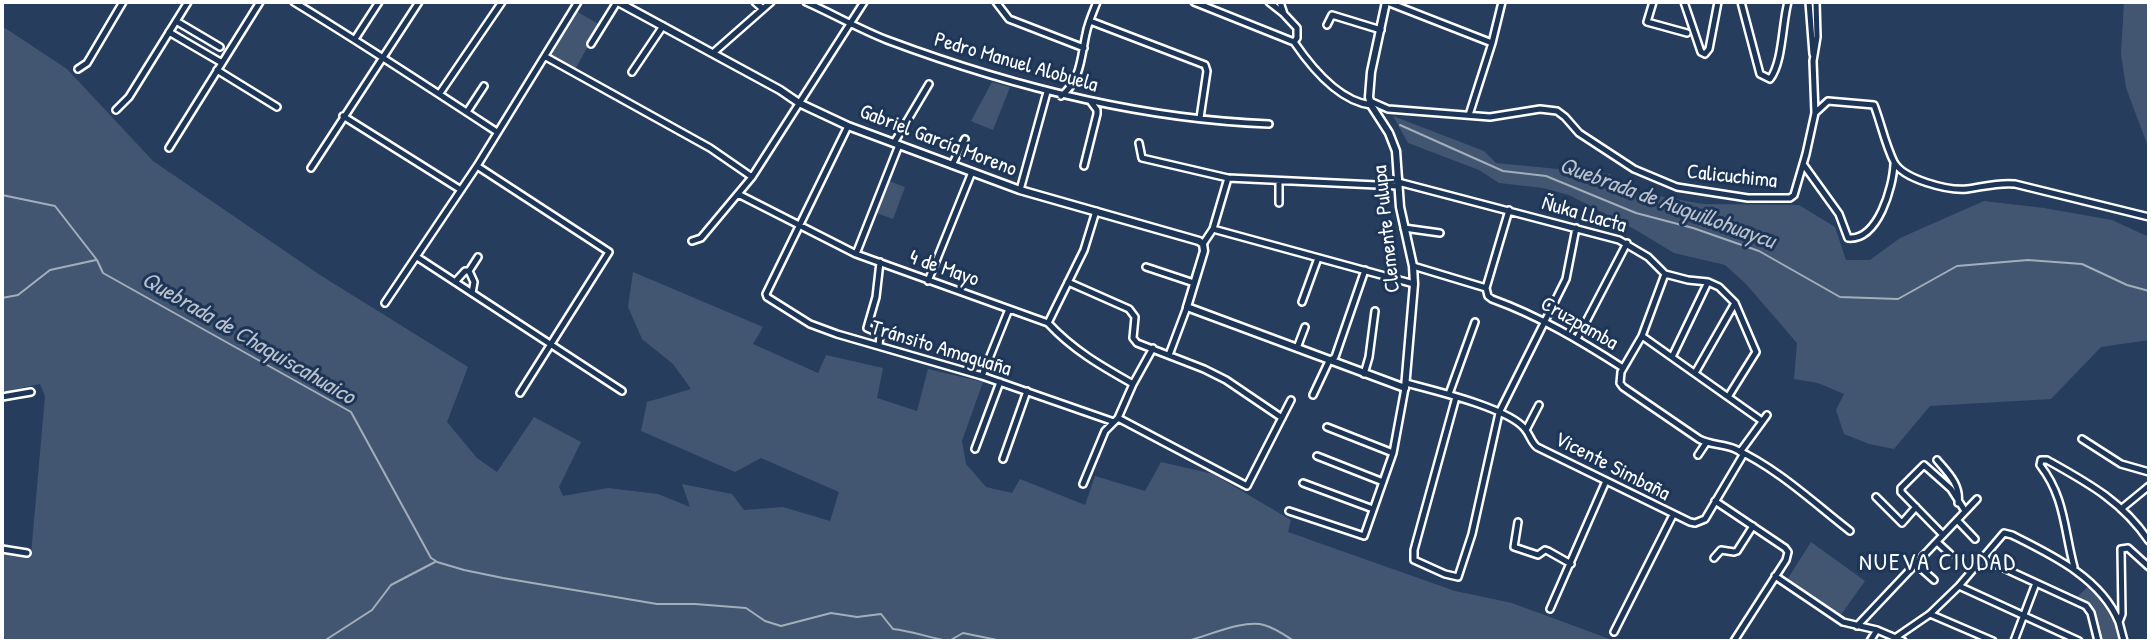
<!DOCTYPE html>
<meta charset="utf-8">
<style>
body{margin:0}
#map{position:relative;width:2151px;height:643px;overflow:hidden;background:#263d5e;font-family:"Patrick Hand",sans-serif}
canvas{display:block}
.frame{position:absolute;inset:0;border:4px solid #fff;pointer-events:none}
</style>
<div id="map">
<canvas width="2151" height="643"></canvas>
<div class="frame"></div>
</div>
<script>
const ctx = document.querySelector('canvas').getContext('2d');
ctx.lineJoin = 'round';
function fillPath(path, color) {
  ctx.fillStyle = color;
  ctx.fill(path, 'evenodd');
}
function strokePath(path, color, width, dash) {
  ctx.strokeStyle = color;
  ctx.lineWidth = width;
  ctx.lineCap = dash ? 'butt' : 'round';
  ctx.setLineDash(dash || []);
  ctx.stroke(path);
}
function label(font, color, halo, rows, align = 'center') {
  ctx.font = font + ' "Patrick Hand",sans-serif';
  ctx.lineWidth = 6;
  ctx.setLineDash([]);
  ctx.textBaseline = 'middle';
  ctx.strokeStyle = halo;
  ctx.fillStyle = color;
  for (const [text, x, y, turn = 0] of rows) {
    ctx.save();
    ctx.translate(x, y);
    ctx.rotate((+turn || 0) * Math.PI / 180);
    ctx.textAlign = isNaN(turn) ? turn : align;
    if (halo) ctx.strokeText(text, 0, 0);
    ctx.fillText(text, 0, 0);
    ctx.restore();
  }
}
fillPath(new Path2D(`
 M2124 2H2149V149L2126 88 2121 54Z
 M576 11 600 25 574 71 549 57Z
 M2 26 67 69 153 161 320 275 468 367 447 422 477 458 497 472 534 417 581 442 559 487 563 496 608 488 658 494 690 507 682 484 732 494 744 510 783 507 830 521 839 492 761 458 735 472 641 431 647 402 691 389 673 364 642 339 628 307 633 272 763 327 753 344 818 373 826 355 883 368 877 398 917 411 928 369 983 382 962 441 966 464 986 487 1012 493 1020 479 1085 505 1095 476 1145 491 1161 462 1213 474 1291 520 1288 532 1455 591 1512 603 1615 641H2V552L31 555 45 396 40 384 2 392Z
 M992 82 1010 87 993 130 971 121Z
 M1393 116 1484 151 1496 163 1610 174 1621 189 1703 204 1799 205 1835 227 1846 260H1870L1900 238 1984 201 2044 208 2112 220 2149 237V340L2101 347 2051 399 1930 406 1894 449 1869 444 1844 434 1836 410 1844 394 1818 383 1794 379 1797 343 1746 284 1725 265 1674 253 1636 230 1569 195 1543 188 1499 183 1479 170 1408 143Z
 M889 181 905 187 893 219 877 213Z
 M1811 542 1865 581 1840 616 1787 580Z
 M2089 586 2109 606 2120 641H2100L2091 606 2076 598Z`), '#425672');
strokePath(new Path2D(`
 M1400 125 1503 171 1546 176 1636 213 1693 228 1759 251 1840 297 1898 299 1957 266 2028 260 2082 264 2127 285 2149 291
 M2 195 55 206 97 260 103 273 351 412 431 558 436 561
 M2 298 18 295 50 270 96 260
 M437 562 464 570 503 578 657 604H695L746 608 765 621 781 626 831 613 857 617 881 614 893 629C912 631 930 638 949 641L963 633 1002 641
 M324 641 372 610 391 585 435 562
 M1187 641C1208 636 1244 619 1264 625 1275 628 1285 635 1294 641`), '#a4aebb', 2);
const minor = new Path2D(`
 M294 2C363 44 430 88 497 132
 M755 2 763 9
 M806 2C833 14 859 29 887 40 1010 86 1138 119 1269 124
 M996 2 1009 19 1084 48
 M1194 2 1294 42
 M1269 2 1283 13
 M1280 2 1284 14 1297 28V38L1294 42
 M1387 2 1492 43
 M1653 2 1647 22 1687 33
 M1684 2 1701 52 1705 54 1709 49 1718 2
 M1741 2 1760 74 1770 79C1783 62 1782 23 1788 2
 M1809 2 1813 54
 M176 21 220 47
 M1090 21 1205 65 1207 71 1200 118
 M1327 25 1332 15 1381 30
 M169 32 222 63
 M355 39 379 2
 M1294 42C1311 67 1339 101 1371 105
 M591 44 617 2
 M713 53 771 2
 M546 57 710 148 752 177
 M78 69 87 63 123 2
 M217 70 277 107
 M632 72 663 26
 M440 93 502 2
 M1061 96C1081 81 1081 56 1086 34 1088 23 1093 12 1097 2
 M1370 101 1388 109 1490 117 1540 109 1557 111 1565 117 1579 133 1634 169 1677 187 1748 198H1790L1794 195 1806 154 1815 113 1813 61 1817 37 1816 2
 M116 110 129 97 188 2
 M467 112 484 86
 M1815 113 1828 101 1874 105C1881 123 1885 144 1894 162 1903 179 1948 191 1967 189 1983 187 1998 182 2015 184L2149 217
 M1469 115 1492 43 1502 2
 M343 116 461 190
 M848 126 766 294 767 297 810 324 837 334 982 376 1114 422
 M894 143 929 84
 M1139 143 1142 158 1228 178 1398 186
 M169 148 260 2
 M1803 164 1839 214 1848 238C1878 241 1893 187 1894 164
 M952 165 965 139
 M477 166 609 252 520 393
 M1084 166 1097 114V110L1091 102
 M311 168 419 2
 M1398 182 1619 240 1648 257 1665 274 1688 280 1708 282 1719 287 1735 303 1756 352 1728 397
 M1020 190 1047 92
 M738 194 856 254 1048 323C1073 350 1101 366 1133 384
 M1279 203V181
 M1404 228 1440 233
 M1213 229 1414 284
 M692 241 701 238 752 177 864 2
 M1203 244 1213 229 1228 178
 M856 254 899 145
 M417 257 622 391
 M1413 266 1486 288 1488 296 1492 299C1539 316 1581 341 1623 368
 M1146 267 1194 283
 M1665 274 1642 336 1621 372 1620 383 1623 387 1699 439C1710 445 1724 444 1735 449 1777 468 1814 503 1850 531
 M928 281 972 172
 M455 282 465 271H469
 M1068 282 1129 309 1135 317 1133 338 1137 343 1204 369 1226 380 1282 418
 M1486 288 1509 210
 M472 293 474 282 469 271 478 257
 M1302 302 1318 258
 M385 303 477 166 578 2
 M1048 323 1084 250 1096 211
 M1642 336 1762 421
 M1577 339 1627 243
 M879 346 880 334 867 328 876 297 880 262
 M1297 348 1305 327
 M1169 355 1187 307
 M1672 357 1708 282
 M1695 373 1735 303
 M1364 374 1369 357 1375 311
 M982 376 1009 309
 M1406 383C1432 390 1509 408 1525 429 1530 435 1531 442 1537 447L1690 522 1695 523 1705 519 1743 455
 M1449 394 1475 322
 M1313 395 1329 361 1335 357 1365 270
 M2 397 31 392
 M1456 397 1414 550V560L1445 574 1458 577 1472 534 1499 413 1566 279 1576 228
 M1118 418 1247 486 1291 400
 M1327 427 1393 453
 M1526 430 1539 405
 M2082 439 2121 464 2149 472
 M975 449 1000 382
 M1740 452 1767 415
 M1698 455 1706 443
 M1317 456 1383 482
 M1003 459 1027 391
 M1937 460C1948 473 1961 485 1958 503
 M1303 483 1373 509
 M1083 484 1105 431 1118 418 1133 384 1153 348
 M1876 497 1902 523
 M1715 501 1785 548 1788 552 1786 560 1734 641
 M2121 509 2149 486
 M1289 511 1364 536 1393 453 1405 388
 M1957 520 1975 539
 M1518 522 1514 547 1538 555 1545 550 1548 551 1571 564
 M1902 523 1916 507
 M1943 535 1901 492V488L1924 465 1951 489 1965 511
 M1937 542 1950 554
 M2 549 27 553
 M1714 558 1721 550 1734 552 1737 551 1753 526
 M1984 559 2086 606 2091 613 2098 641
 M1916 564 1934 580
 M2074 567C2064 530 2065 497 2040 465L2041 460H2047C2088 483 2122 501 2149 541
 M1775 576 1843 622 1877 630 1903 641
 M1959 586 2079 641
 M1550 609 1606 481
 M1930 614 1993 641
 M1857 626 1977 499
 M1614 632 1673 515
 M1895 638 1930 614 1959 586 2004 533 2012 535C2052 555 2101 578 2119 622
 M1870 641 1877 630
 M2014 641 2036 583
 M2124 641 2119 622 2122 614 2121 549 2128 548 2149 567`);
const tertiary = new Path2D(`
 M618 2 780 90 799 103 848 126 1020 190 1199 241 1203 244 1204 251 1187 307 1405 388 1414 284 1413 266 1400 207 1396 151 1389 133 1371 105 1369 97 1371 72 1386 2`);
strokePath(minor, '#fff', 10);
strokePath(tertiary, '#fff', 11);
strokePath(minor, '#1d3557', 5);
strokePath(tertiary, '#1d3557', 6);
label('21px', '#fff', '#1d3557', [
 ["Pedro Manuel Alobuela",1016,63,16],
 ["Gabriel García Moreno",938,141,21],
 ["Calicuchima",1732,177,6],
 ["Ñuka Llacta",1584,215,16],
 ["Clemente Pulupa",1387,229,-96],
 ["4 de Mayo",944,269,19],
 ["Cruzpamba",1579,324,30],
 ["Tránsito Amaguaña",941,349,17],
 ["Vicente Simbaña",1612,467,27]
]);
label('italic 23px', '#bbc2cc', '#1d3557', [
 ["Quebrada de Auquillohuaycu",1667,204,20],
 ["Quebrada de Chaquiscahuaico",248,339,30]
]);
ctx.letterSpacing = '2px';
label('24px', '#fff', '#1d3557', [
 ["NUEVA CIUDAD",1938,564]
]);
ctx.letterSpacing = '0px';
</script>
